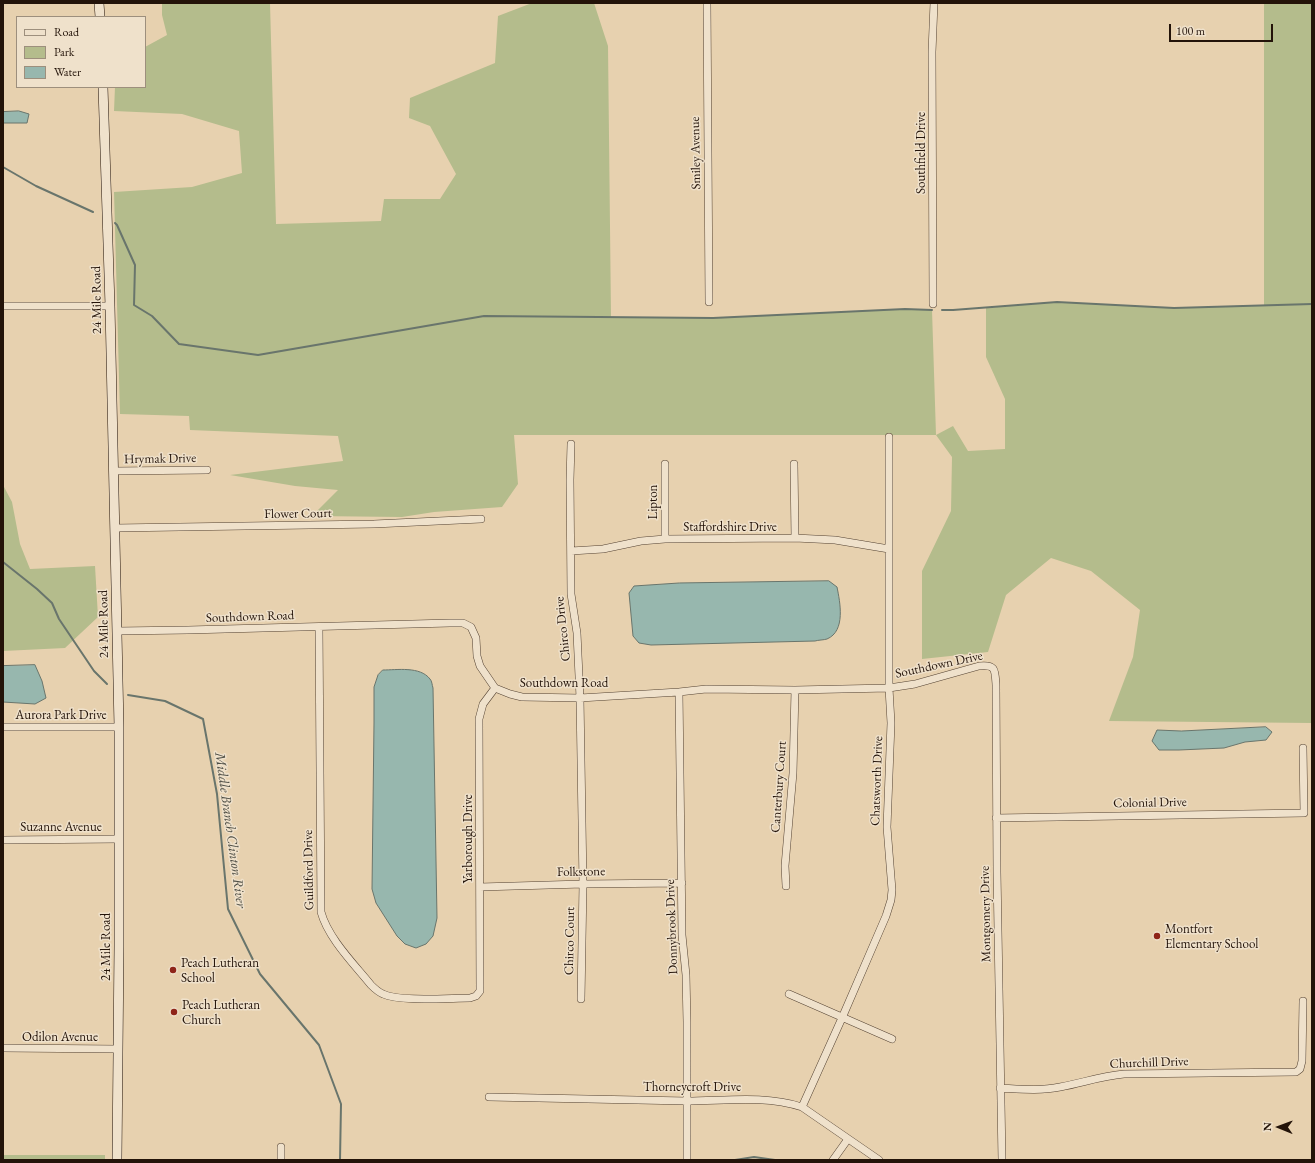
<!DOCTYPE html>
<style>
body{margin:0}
#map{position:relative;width:1315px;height:1163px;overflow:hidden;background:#e7d1af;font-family:"EB Garamond",serif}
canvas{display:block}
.frame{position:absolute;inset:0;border:4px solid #231309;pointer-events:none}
.legend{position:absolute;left:16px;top:16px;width:130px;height:72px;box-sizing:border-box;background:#efe1cb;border:1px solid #9d8f7d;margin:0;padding:5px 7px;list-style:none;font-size:12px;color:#231309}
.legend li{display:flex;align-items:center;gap:8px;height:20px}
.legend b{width:20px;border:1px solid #9d8f7d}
.north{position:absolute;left:1259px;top:1107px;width:40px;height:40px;-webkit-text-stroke:3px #efe1cb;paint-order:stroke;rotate:271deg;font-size:11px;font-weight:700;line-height:16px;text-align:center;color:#231309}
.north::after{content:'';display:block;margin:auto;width:14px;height:18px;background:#231309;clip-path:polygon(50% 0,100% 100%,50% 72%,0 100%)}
.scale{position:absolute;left:1169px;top:24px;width:104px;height:18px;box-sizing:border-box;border:2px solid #231309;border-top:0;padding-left:5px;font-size:12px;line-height:14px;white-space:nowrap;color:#231309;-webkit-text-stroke:3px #efe1cb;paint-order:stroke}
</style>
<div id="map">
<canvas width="1315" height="1163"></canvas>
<div class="frame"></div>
<ul class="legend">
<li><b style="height:5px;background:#efe1cb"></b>Road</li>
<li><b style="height:11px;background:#b4bc8c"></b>Park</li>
<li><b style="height:11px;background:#97b7ae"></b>Water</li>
</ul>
<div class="north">N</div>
<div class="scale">100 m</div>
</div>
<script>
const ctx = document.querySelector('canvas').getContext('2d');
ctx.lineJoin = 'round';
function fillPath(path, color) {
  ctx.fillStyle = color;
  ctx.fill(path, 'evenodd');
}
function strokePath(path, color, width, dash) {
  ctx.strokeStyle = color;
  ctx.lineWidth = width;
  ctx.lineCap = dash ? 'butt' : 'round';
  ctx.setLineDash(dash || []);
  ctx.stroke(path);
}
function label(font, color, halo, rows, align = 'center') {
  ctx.font = font + ' "EB Garamond",serif';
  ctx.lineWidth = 3;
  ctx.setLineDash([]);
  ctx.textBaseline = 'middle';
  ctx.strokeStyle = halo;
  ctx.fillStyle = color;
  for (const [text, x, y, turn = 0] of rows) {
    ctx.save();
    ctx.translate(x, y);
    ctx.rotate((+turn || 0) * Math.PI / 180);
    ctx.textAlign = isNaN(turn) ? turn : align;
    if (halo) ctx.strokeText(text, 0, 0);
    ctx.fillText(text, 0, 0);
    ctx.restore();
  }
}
fillPath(new Path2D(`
 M162 3H270L276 224 381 221 384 199H440L456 174 430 126 409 118 410 98 495 63 498 16 532 3H594L608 46 611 317 713 318 905 309 932 310 936 435 953 426 968 451 1005 449V399L986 357V308L1057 302 1174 308 1264 305V3H1312V723L1109 721 1133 657 1140 610 1091 571 1051 558 1006 595 988 652 922 659V571L951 511 952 457 936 435H514L518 484 502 507 434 512 402 517 312 516 338 490 295 486 230 475 343 461 338 436 190 430 189 416 120 414 114 192 192 187 242 173 239 131 182 114 114 111 115 87H145V47L167 35 162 15Z
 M3 485 12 502 20 544 30 569 95 566 98 617 65 648 3 651Z
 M3 1155H105V1160H3Z`), '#b4bc8c');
const water = new Path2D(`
 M19 111 29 114 27 123H3V112Z
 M829 581 837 587C840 602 846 631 827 639 824 640 818 640 815 641L651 645 639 643 633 636 629 593 634 586 679 583Z
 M35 665 42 681 46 698 35 704 3 702V666Z
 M383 670C397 670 420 666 430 679 432 681 432 685 433 688L437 918 433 936 426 944 416 948 405 944 397 936 376 903 372 889 374 723V687L378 675Z
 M1266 727 1272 732 1266 740 1245 742 1224 748 1179 750H1159L1152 741 1157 730 1181 731Z`);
fillPath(water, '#97b7ae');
strokePath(water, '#69756c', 1);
strokePath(new Path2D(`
 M3 167 36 186 93 212
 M115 223 117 225 135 265 134 305 152 316 179 344 258 355 484 316 713 318 905 309 932 310
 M942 310H953L1057 302 1174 308 1312 304
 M3 562 37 589 52 603 59 619 94 671 107 684
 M128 695 165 701 203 719 217 794 228 909 260 974 319 1045 341 1104 340 1160
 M370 1160H390
 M735 1160 754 1157 775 1160`), '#69756c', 2);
const street = new Path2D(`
 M707 3 709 302
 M933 304 932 52 934 3
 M3 306H110
 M571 444 570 480 571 594 577 633 580 698 583 884 581 999
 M665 464V539
 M794 464 795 538
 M114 471 207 470
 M115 528 374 524 481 519
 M571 551 603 549 641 541 665 539 795 538 835 540 889 549
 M319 627 321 912C328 938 354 964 371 985 374 988 378 992 383 994 400 1002 449 998 470 998L476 996 480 991 479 719 483 704 495 688
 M117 631 188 630 450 623H463L471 627 476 638 477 656 480 666 495 688 510 694 522 697 580 698 679 692 706 689 795 690 889 688 915 684 979 666C996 664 995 670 996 685L997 872 1002 1160
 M679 692 682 935 686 975 687 1022V1160
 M3 727H119
 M996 818 1304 813 1303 748
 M3 840 119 839
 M786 886 785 866 793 773 795 690
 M480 887 583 884 682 883
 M789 994 892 1039
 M3 1048 118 1049
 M1000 1088C1020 1089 1040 1091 1060 1087 1082 1083 1101 1076 1124 1074L1296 1072 1300 1069 1302 1061 1303 1001
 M489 1097C555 1098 621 1100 687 1101 725 1101 764 1095 802 1107L879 1160
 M802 1107 842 1018 886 916 891 900 892 890 887 827 891 723 889 688V437
 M281 1147V1160
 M833 1160 848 1139`);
const secondary = new Path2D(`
 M99 3 100 17
 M103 87 110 306 119 727V946L117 1160`);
strokePath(street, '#544232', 8);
strokePath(secondary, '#231309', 10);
strokePath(street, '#efe1cb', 7);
strokePath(secondary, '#efe1cb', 9);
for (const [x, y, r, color] of [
 [1157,936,4,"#8f2418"],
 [173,970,4,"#8f2418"],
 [174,1012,4,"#8f2418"]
]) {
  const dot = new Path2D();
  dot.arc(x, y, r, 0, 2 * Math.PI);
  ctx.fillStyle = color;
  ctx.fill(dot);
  strokePath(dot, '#efe1cb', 1.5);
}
label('13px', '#231309', '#efe1cb', [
 ["Smiley Avenue",696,153,-91],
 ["Southfield Drive",921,153,-90],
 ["24 Mile Road",97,300,-91],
 ["Hrymak Drive",160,459,-1],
 ["Lipton",653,502,-90],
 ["Flower Court",298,514,-1],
 ["Staffordshire Drive",730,527],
 ["Southdown Road",250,617,-2],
 ["24 Mile Road",104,624,-91],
 ["Chirco Drive",563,629,-96],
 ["Southdown Drive",939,665,-12],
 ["Southdown Road",564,683],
 ["Aurora Park Drive",61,715],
 ["Chatsworth Drive",877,781,-88],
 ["Canterbury Court",779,787,-86],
 ["Colonial Drive",1150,803,-1],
 ["Suzanne Avenue",61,827],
 ["Yarborough Drive",468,839,-90],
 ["Guildford Drive",309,870,-91],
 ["Folkstone",581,872,-1],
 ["Montgomery Drive",986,914,-91],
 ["Donnybrook Drive",672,927,-92],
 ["Chirco Court",570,941,-89],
 ["24 Mile Road",106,947,-90],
 ["Odilon Avenue",60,1037],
 ["Churchill Drive",1149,1063,-2],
 ["Thorneycroft Drive",692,1087]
]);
label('13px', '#231309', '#efe1cb', [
 ["Montfort",1165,929],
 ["Elementary School",1165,944],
 ["Peach Lutheran",181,963],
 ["School",181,978],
 ["Peach Lutheran",182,1005],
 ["Church",182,1020]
], 'left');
label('italic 14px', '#4c4c43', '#efe1cb', [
 ["Middle Branch Clinton River",230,830,82]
]);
</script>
